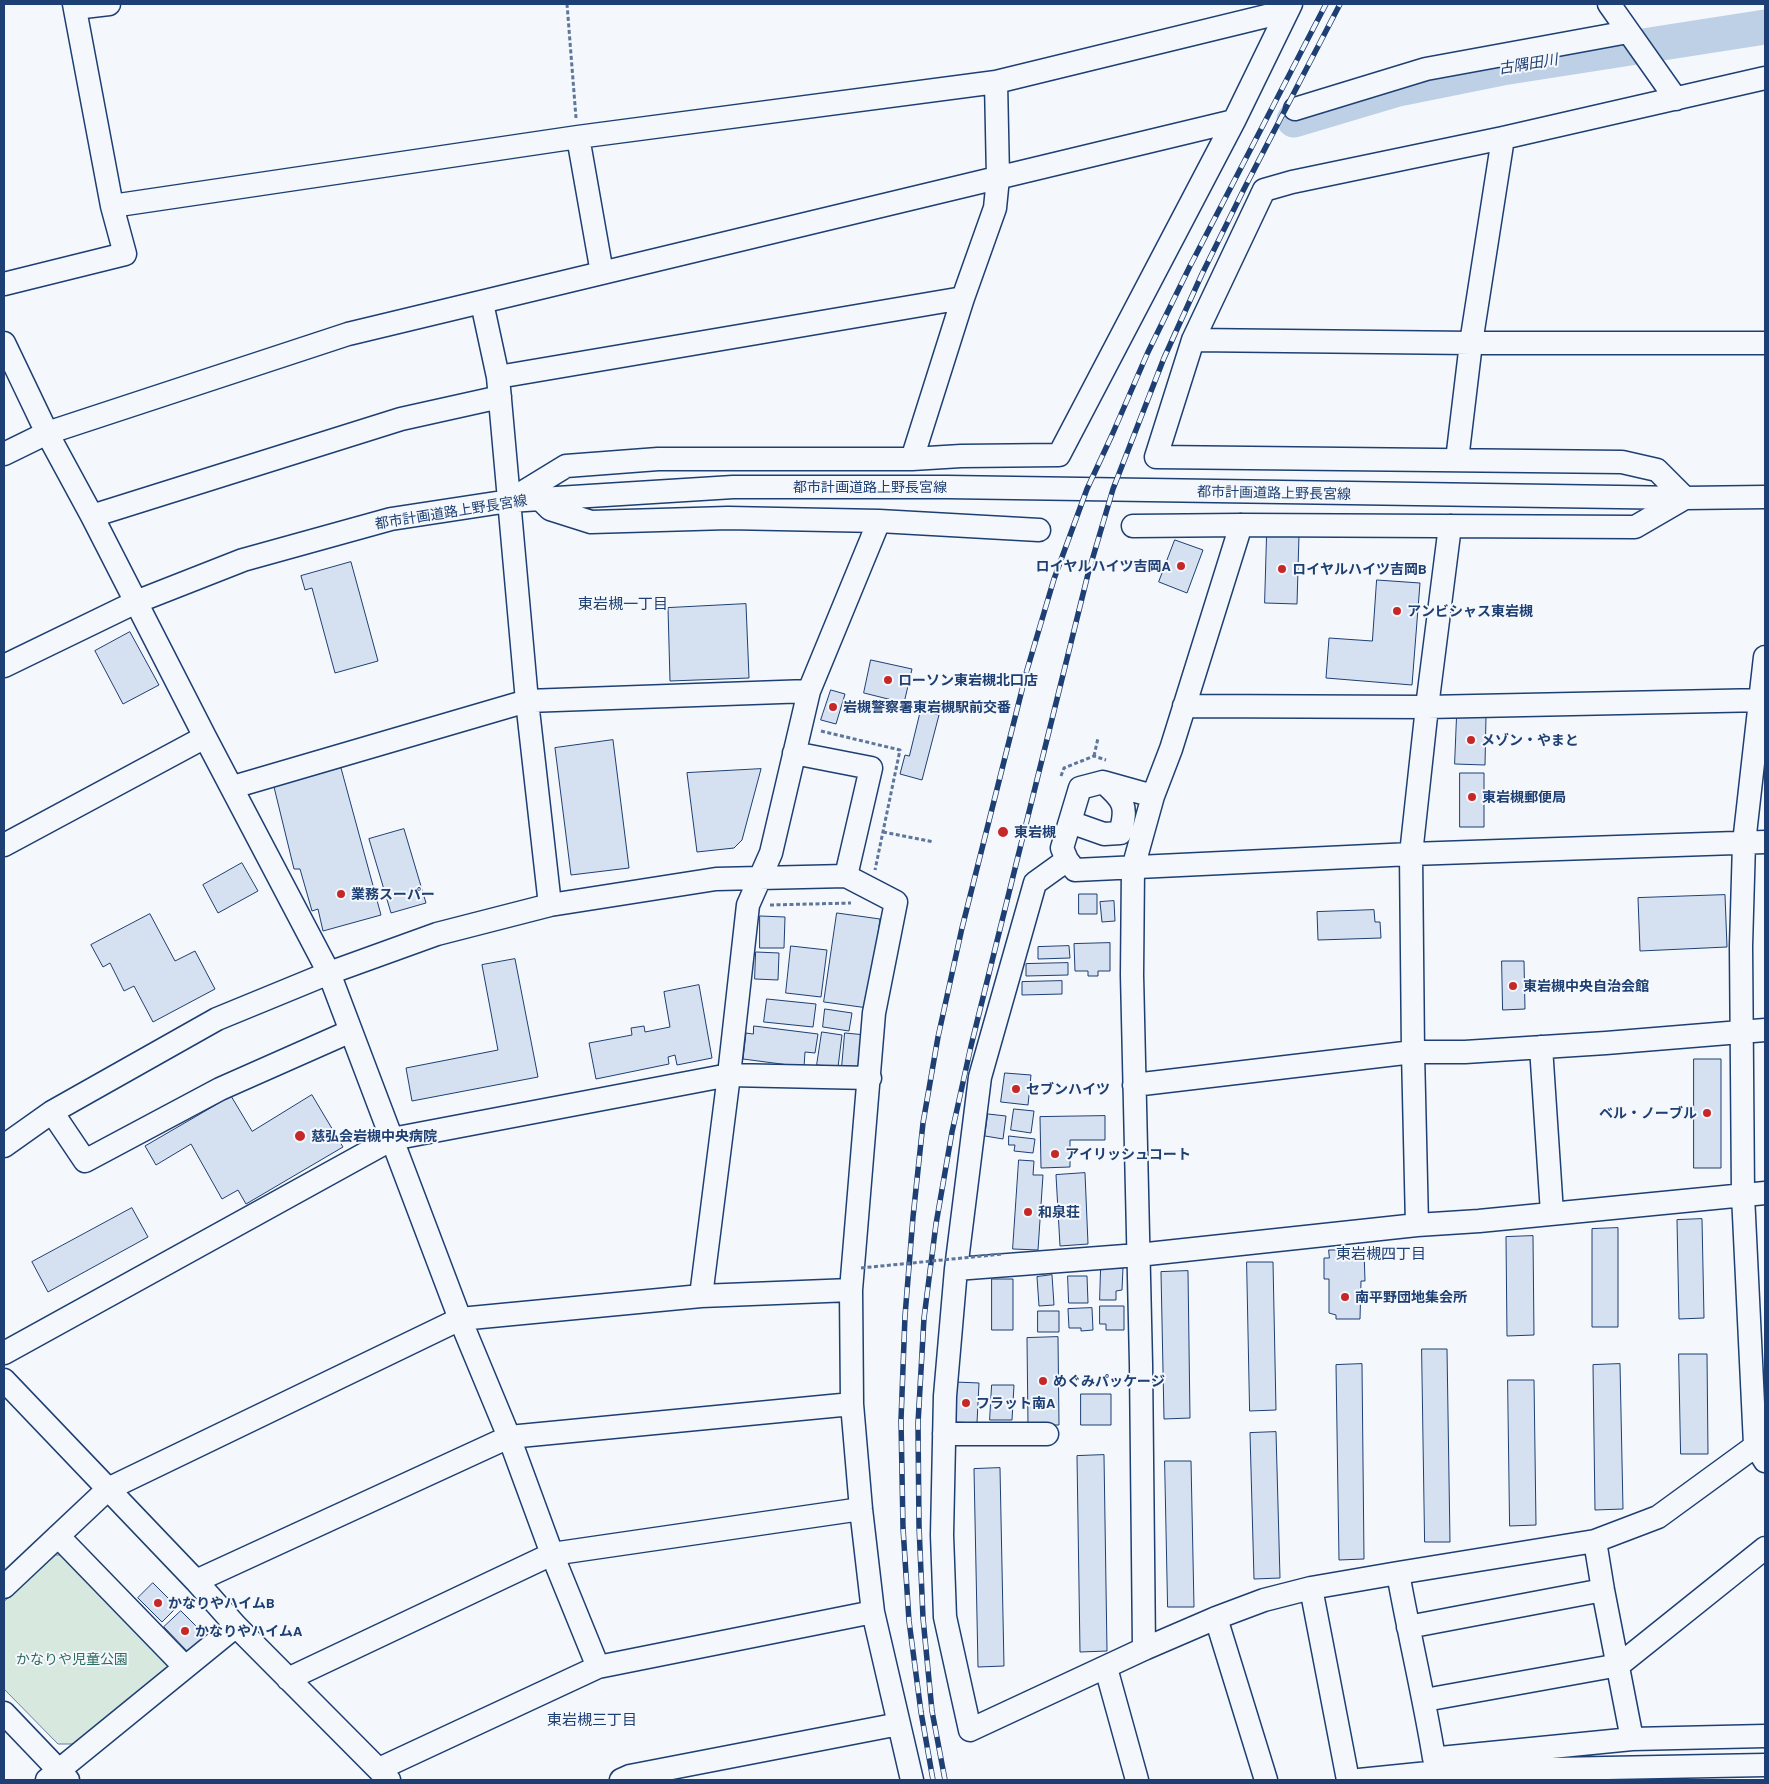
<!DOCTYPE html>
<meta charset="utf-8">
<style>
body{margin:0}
#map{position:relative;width:1769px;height:1784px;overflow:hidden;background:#f4f7fb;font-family:Barlow,sans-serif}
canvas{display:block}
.frame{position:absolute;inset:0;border:5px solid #1d3f73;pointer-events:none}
</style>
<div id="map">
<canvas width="1769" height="1784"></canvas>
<div class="frame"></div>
</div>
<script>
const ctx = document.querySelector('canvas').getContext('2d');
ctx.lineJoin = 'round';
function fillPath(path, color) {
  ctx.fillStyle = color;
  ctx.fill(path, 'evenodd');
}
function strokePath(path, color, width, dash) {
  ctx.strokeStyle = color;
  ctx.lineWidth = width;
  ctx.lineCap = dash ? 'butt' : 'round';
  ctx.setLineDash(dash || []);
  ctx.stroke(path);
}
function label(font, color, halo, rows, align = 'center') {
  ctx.font = font + ' Barlow,"Noto Sans JP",sans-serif';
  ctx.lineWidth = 4;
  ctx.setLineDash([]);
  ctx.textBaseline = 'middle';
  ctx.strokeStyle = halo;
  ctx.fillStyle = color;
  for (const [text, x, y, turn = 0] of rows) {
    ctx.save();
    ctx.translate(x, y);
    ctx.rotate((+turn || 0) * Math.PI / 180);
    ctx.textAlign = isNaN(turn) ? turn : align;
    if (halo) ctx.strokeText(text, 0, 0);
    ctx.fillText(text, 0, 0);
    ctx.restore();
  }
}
const green = new Path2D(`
 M56 1555H64L172 1668 74 1744H58L4 1689V1602Z`);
fillPath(green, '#d7e8df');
strokePath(green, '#687fa3', 1);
strokePath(new Path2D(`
 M1294 120 1398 89 1502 68 1765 27`), '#bed0e5', 35);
const building = new Path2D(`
 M1267 534 1299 535 1297 604 1265 603Z
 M1175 540 1203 550 1187 593 1159 582Z
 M351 562 378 661 335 673 312 588 305 590 301 576Z
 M1377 580 1420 583 1412 685 1326 678 1329 638 1372 641Z
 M746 604 749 678 670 681 668 608Z
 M130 632 159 685 123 704 95 651Z
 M871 660 912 669 904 703 864 693Z
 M831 690 845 694 836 724 821 720Z
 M921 710 939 715 922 780 900 774 905 755 909 756Z
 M1457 715 1486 716 1485 765 1455 764Z
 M613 740 629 868 571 875 555 748Z
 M341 768 381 915 323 931 318 909 312 911 300 869H294L274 787Z
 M761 769 742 840 734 848 697 852 687 773Z
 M1460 773H1484V827H1460Z
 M404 829 426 903 391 913 369 839Z
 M242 863 258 891 218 913 203 885Z
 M1079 894H1097V914H1079Z
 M1725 895 1727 947 1640 951 1638 898Z
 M1114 901 1115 921 1102 922 1100 902Z
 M1374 910 1375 922H1380L1381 938 1318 940 1317 912Z
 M837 913 880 919 868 1008 824 1002Z
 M150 914 175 961 195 951 215 989 153 1022 134 986 124 991 110 963 103 967 91 945Z
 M760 916 785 917 784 948H760Z
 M1110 943V971H1098V976H1088V971H1075L1074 944Z
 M791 946 827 950 821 997 786 993Z
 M1069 946 1070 958 1038 959V947Z
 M756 952 779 953 778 980 755 979Z
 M515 959 538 1077 412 1101 406 1068 498 1050 482 965Z
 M1502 961H1524L1525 1009 1503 1010Z
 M1068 963V975L1026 976V964Z
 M1062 981V994L1022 995V982Z
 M699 985 712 1058 677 1065 675 1055 668 1057 669 1064 596 1079 589 1043 632 1035 631 1028 644 1026 645 1032 670 1027 664 992Z
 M767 999 816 1004 813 1027 764 1022Z
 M825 1009 852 1013 849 1031 823 1027Z
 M754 1026 818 1034 815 1053 805 1052 804 1067 743 1059 746 1033 753 1034Z
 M822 1032 842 1035 838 1067 817 1065Z
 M845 1033 866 1035 863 1069 842 1067Z
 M1694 1059H1721V1168H1694Z
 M1005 1073 1031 1075 1028 1105 1001 1102Z
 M312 1095 343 1147 246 1204 238 1190 222 1199 191 1144 156 1165 145 1146 231 1096 252 1131Z
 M1014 1109 1034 1111 1031 1133 1011 1130Z
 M988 1114 1006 1116 1003 1139 985 1136Z
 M1105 1116V1140H1070V1167L1041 1168 1040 1117Z
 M1009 1136 1035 1139 1033 1153 1014 1151 1015 1145H1009Z
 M1019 1160 1034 1161 1033 1175H1043L1038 1250 1013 1249Z
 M1085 1173 1088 1244 1060 1246 1056 1175Z
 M132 1208 148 1237 48 1292 32 1262Z
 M1702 1219 1704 1318 1679 1319 1677 1220Z
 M1618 1228V1327H1592V1229Z
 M1533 1236 1534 1335 1507 1336 1506 1237Z
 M1329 1250H1364L1365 1281H1361L1360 1319H1336V1315L1329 1313V1279H1324V1258H1329Z
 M1247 1262H1273L1276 1410 1250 1411Z
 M1101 1268H1123L1122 1290 1116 1291V1300H1100Z
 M1188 1271 1190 1418 1164 1419 1161 1272Z
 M1052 1275 1054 1305 1039 1306 1037 1277Z
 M1068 1276H1087L1088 1303H1069Z
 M992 1279H1013V1330H992Z
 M1100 1306H1124V1330H1106V1324H1100Z
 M1092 1308 1093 1330 1081 1331V1328H1069L1068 1309Z
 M1038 1311H1059V1332H1038Z
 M1058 1337 1059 1425H1028L1027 1338Z
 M1422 1349H1447L1450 1542H1425Z
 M1679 1354H1707L1708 1454H1681Z
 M1362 1364 1364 1559 1339 1560 1336 1365Z
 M1620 1364 1623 1509 1595 1510 1593 1365Z
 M1508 1380H1534L1536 1525 1510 1526Z
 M955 1382 979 1383 977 1423 954 1422Z
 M992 1385H1014L1012 1420H990Z
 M1081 1394H1111V1425H1081Z
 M1276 1432 1280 1578 1254 1579 1250 1433Z
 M1104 1455 1107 1651 1080 1652 1077 1456Z
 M1165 1461H1191L1194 1607H1168Z
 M1000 1468 1004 1666 978 1667 974 1469Z
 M153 1583 177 1607 162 1622 138 1598Z
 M181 1611 205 1635 188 1652 164 1627Z`);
fillPath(building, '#d5e0f0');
strokePath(building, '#1d3f73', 1);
const minor = new Path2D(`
 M1609 4 1676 99
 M75 8 109 4
 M1295 109 1426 69 1628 32
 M578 137 602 273
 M112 206 578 137 996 82 1287 11
 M4 284 125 254 112 206 74 4
 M482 303 498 377 527 701 550 905
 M1193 340 1471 343H1765
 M4 343 47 433 92 516 205 737 329 973 460 1319 509 1437 552 1554 598 1667
 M498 377 963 298
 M4 454 47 433 348 334 1234 121
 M912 459 963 298 995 208 998 178 996 82
 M1457 460 1471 343 1503 138
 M512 499 566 466 658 459H912L961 456 1059 455 1234 121 1291 4
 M540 499 550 509 591 522 728 518 879 521 1039 530
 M92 516 401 419 500 397
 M1133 526 1241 525 1635 527 1685 498 1657 470 1622 462 1156 457 1193 340 1264 190 1292 182 1503 138 1765 78
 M1765 657 1744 843 1741 946 1743 1195 1755 1445 1765 1461
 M4 666 136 602 243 560 391 519 509 501 733 487H947L1685 498 1765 497
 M1184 706 1427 707 1765 700
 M794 753 871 768 846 876
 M233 787 527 701 809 691
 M1153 796 1103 782 1080 788 1062 848 1067 860 1075 870 1411 854 1765 842
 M1070 822 1104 834 1120 833C1128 806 1124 800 1103 782
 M4 845 205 737
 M1541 1047 1552 1213
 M1134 1085 1413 1052H1465L1606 1043 1765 1030
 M52 1112 85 1161 220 1089 351 1031
 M4 1146 52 1112 217 1019 329 973 437 934 550 905 716 879 846 876 896 902 874 1013 851 1290 852 1404 861 1509 873 1612 912 1780
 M1765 1193 1479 1221 1417 1225 1138 1255 956 1269 945 1396 942 1535 945 1617 970 1730 1144 1649 1216 1618 1264 1600 1311 1588 1398 1573 1595 1541 1658 1517 1765 1439
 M1417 1225 1413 1052 1411 854 1427 707 1450 526
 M956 1269 980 1077 1035 883 1067 860
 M701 1296 729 1075 748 905 771 853 809 691 879 521
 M4 1353 392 1139 729 1075 870 1078
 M4 1380 196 1581 236 1626 389 1780
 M944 1434H1047
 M58 1536 185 1667
 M1595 1541 1603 1590 1632 1739
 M1398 1573C1409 1635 1424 1696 1434 1758
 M196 1581 509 1437 852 1404
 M4 1587 108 1489 460 1319 701 1296 851 1290
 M1311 1588 1348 1780
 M1216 1618 1266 1780
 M1408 1627 1603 1590
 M1144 1649 1141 1364 1132 975 1133 868 1153 796 1171 749 1241 525
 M1106 1668 1137 1780
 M288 1679 552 1554 861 1509
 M1425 1700 1619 1665 1765 1548
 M4 1713 68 1780
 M1440 1758 1632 1739 1765 1736
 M379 1769 598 1667 873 1612
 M47 1780 236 1626
 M621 1780 630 1776 899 1724
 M1359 1780 1448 1771 1765 1765`);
strokePath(minor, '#1d3f73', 25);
strokePath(new Path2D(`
 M567 4 576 118
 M821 731 900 750 875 870
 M1094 756 1098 738
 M1061 776 1064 768 1094 756 1106 760
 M883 832 934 842
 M770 905 851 903`), '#5e769c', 3, [4, 2.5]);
strokePath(minor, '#f4f7fb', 22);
const rail = new Path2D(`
 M933 1780 921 1712 909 1621 903 1528 901 1420 905 1316 913 1217 923 1123 938 1037 962 928 1027 670 1054 579 1087 489 1112 435 1148 352 1190 266 1326 4
 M945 1780 932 1711 923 1618 919 1526 918 1423 924 1318 936 1224 952 1132 971 1046 1088 574 1113 489 1164 358 1202 274 1244 189 1340 4`);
strokePath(rail, '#1d3f73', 5.5);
strokePath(rail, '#f4f7fb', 4, [11]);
strokePath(new Path2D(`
 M861 1268 1003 1254`), '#5e769c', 3, [4, 2.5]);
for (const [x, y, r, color] of [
 [1181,566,5,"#c62828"],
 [1282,569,5,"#c62828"],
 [1397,611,5,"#c62828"],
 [888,680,5,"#c62828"],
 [833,707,5,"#c62828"],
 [1471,740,5,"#c62828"],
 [1472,797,5,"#c62828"],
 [1003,832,6,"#c62828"],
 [341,894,5,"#c62828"],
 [1513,986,5,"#c62828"],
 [1016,1089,5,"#c62828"],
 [1707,1113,5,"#c62828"],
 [300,1136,6,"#c62828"],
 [1055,1154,5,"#c62828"],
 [1028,1212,5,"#c62828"],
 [1345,1297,5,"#c62828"],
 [1043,1381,5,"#c62828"],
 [966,1403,5,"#c62828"],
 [158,1603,5,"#c62828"],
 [185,1631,5,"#c62828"]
]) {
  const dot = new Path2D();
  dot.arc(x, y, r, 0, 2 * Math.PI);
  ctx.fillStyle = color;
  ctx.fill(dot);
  strokePath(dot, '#f4f7fb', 2);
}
label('14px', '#1d3f73', '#f4f7fb', [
 ["都市計画道路上野長宮線",870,487],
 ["都市計画道路上野長宮線",1274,493,1],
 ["都市計画道路上野長宮線",451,512,-9]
]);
label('bold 14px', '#1d3f73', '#f4f7fb', [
 ["ロイヤルハイツ吉岡A",1171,566,"right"],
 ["ロイヤルハイツ吉岡B",1292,569],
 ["アンビシャス東岩槻",1407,611],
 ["ローソン東岩槻北口店",898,680],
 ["岩槻警察署東岩槻駅前交番",843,707],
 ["メゾン・やまと",1481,740],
 ["東岩槻郵便局",1482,797],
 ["東岩槻",1014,832],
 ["業務スーパー",351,894],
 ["東岩槻中央自治会館",1523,986],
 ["セブンハイツ",1026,1089],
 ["ベル・ノーブル",1697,1113,"right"],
 ["慈弘会岩槻中央病院",311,1136],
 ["アイリッシュコート",1065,1154],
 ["和泉荘",1038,1212],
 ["南平野団地集会所",1355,1297],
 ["めぐみパッケージ",1053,1381],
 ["フラット南A",976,1403],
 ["かなりやハイムB",168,1603],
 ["かなりやハイムA",195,1631]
], 'left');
label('14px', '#2c6c60', '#f4f7fb', [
 ["かなりや児童公園",72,1659]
]);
label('italic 15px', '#1d3f73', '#f4f7fb', [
 ["古隅田川",1528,64,-9]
]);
label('15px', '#1d3f73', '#f4f7fb', [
 ["東岩槻一丁目",623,604],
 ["東岩槻四丁目",1381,1254],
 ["東岩槻三丁目",592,1720]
]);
</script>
